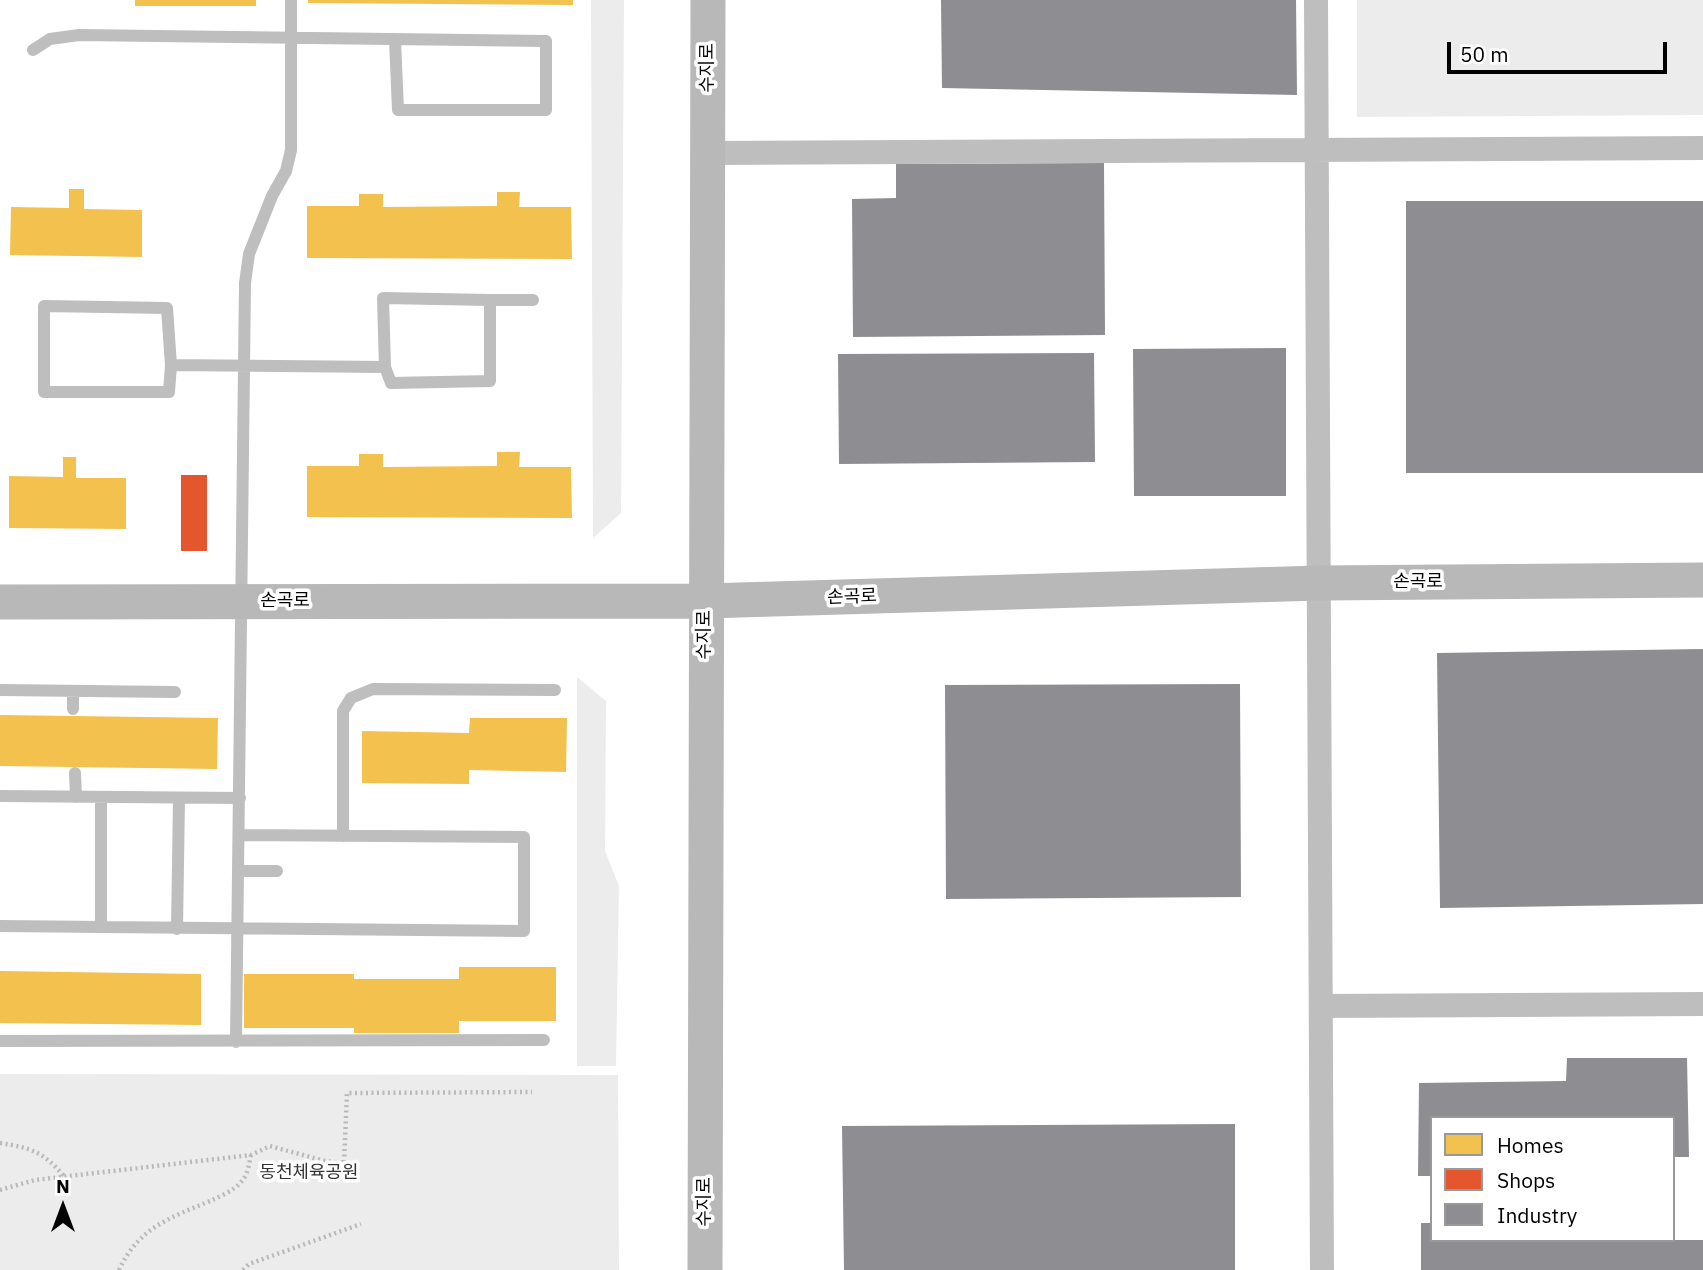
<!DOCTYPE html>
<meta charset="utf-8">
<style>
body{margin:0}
#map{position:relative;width:1703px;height:1270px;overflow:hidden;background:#fff;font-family:"IBM Plex Sans",sans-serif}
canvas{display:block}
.legend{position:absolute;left:1430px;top:1116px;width:245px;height:126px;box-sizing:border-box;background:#fff;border:2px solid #999;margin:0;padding:9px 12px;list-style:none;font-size:21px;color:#000}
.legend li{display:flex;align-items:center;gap:14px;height:35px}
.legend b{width:35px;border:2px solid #999}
.north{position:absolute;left:28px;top:1172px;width:70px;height:70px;-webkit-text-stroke:5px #fff;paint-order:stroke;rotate:0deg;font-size:19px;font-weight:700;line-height:28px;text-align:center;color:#000}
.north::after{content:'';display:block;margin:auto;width:24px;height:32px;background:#000;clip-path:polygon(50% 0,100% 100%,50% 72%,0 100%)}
.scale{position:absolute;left:1447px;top:42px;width:220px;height:32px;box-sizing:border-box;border:4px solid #000;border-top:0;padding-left:9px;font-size:21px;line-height:24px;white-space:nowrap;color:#000;-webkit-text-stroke:5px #fff;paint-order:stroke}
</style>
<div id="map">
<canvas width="1703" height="1270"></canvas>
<ul class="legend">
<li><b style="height:19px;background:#f2c14e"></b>Homes</li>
<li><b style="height:19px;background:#e4572e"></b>Shops</li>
<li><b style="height:19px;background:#8d8d92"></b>Industry</li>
</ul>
<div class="north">N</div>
<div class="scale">50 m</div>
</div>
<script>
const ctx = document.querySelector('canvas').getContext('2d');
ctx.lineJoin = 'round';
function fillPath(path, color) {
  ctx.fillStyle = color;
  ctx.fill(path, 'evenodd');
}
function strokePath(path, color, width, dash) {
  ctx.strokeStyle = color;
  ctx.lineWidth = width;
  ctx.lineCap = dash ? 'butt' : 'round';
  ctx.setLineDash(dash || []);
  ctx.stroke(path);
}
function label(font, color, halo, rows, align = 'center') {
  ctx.font = font + ' "IBM Plex Sans","Noto Sans KR",sans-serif';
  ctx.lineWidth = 7;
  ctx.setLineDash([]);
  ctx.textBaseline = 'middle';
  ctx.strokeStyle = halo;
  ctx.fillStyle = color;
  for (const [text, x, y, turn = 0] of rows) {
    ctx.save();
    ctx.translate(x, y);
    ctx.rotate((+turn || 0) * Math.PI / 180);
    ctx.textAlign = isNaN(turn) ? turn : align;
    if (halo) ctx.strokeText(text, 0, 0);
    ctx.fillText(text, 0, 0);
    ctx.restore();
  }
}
fillPath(new Path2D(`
 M591 0H624L621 513 593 538Z
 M1357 0H1703V115L1357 117Z
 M577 677 606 701 605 851 619 886 616 1066H577Z
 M0 1074 618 1075 619 1270H0Z`), '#ececec');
fillPath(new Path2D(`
 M135 0H256V6H135Z
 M308 0H573V5L308 3Z
 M69 189H84V209L142 210V257L10 255 11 207 69 208Z
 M497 192H520L519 207H571L572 259 307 258V206H359V194H383V207L497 206Z
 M497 452H520L519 467H571L572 518 307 517V466H359V454H383V467L497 466Z
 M63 457H76V478H126V529L9 528V476L63 477Z
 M0 715 218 718 217 769 0 766Z
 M470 718H567L566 772 469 770V784L362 783V731L469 733Z
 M459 967H556V1021H459V1033H354V1028H244V974H354V979H459Z
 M0 971 201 974V1025L0 1023Z`), '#f2c14e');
fillPath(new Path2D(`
 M181 475H207V551H181Z`), '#e4572e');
fillPath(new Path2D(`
 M941 0H1296L1297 95 942 88Z
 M1104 163 1105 335 853 337 852 199 896 198V164Z
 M1406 201H1703V473H1406Z
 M1286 348V496H1134L1133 349Z
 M1094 353 1095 462 839 464 838 354Z
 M1703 649V904L1440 908 1437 653Z
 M1240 684 1241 897 946 899 945 685Z
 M1567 1058H1687L1689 1157H1673V1118H1432V1176H1418L1419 1083 1566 1081Z
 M1235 1124V1270H844L842 1126Z
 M1421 1223H1432V1240H1703V1270H1421Z`), '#8d8d92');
strokePath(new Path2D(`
 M0 1143C32 1148 43 1152 64 1176
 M0 1190 35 1180 251 1155 270 1146 325 1161 344 1163 347 1093 532 1092
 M119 1270C139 1227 170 1218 210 1201 221 1196 235 1190 242 1181 248 1174 249 1164 251 1155
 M243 1270 249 1264 361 1224`), '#b9b9b9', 4.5, [2, 3.5]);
strokePath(new Path2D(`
 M33 50 50 39 79 35 546 41V110H398L395 40
 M490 300H533
 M171 365 167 308 44 306V392H169L171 365 385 367 391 383 490 381V300L383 298 385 367
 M0 690 175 692
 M73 691V709
 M75 773 76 797
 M0 796 240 798
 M101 797V927
 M343 836V711L351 698 373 689 555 690
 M239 871H277
 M0 926 524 931V837L240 835
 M177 929 179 798
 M0 1041 544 1040
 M236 1042 245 283 249 254 272 196 286 171 291 150V0`), '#bebebe', 12);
strokePath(new Path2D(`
 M1316 0 1322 1270
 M708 153 1703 148
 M1321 1006 1703 1004`), '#bebebe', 24);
strokePath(new Path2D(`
 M0 602 705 601 1320 583 1703 580
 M705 1270 708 0`), '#b8b8b8', 35);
label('18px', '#000', '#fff', [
 ["수지로",708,68,-90],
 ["손곡로",1418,582],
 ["손곡로",852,597,-2],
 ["손곡로",285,601],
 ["수지로",705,635,-90],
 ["수지로",705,1202,-90]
]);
label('18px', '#333', '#fff', [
 ["동천체육공원",309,1173]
]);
</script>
